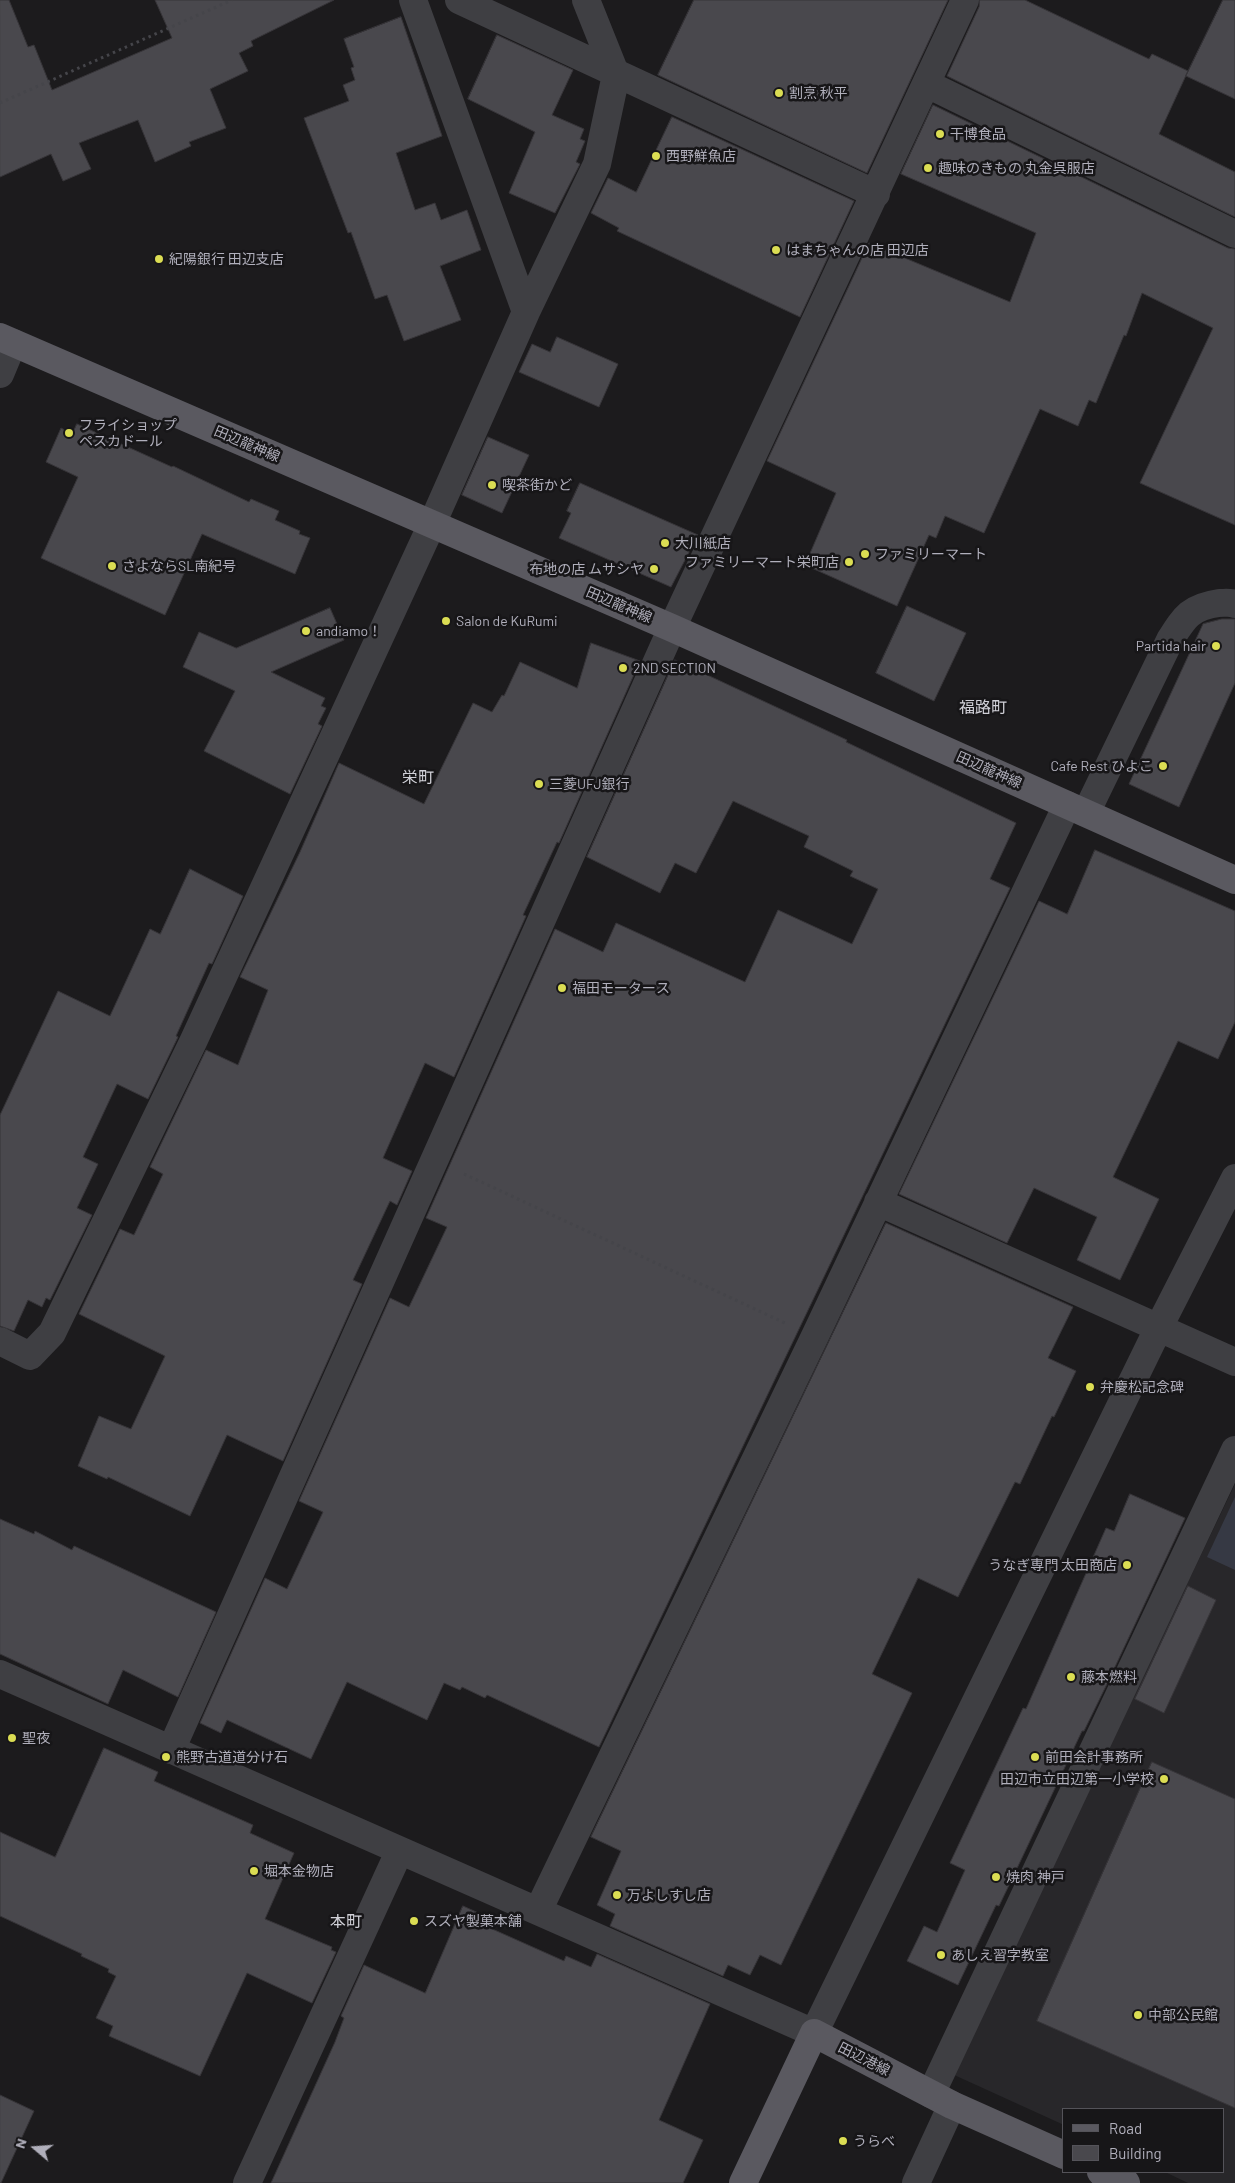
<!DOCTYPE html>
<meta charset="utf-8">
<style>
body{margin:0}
#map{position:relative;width:1235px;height:2183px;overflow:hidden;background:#1c1b1d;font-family:Barlow,sans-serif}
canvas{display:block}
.legend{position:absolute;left:1062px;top:2108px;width:162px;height:65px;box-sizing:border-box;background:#171618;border:1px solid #545359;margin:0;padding:6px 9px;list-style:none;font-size:15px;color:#b0afbb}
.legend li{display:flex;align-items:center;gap:10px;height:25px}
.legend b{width:25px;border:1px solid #545359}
.north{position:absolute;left:10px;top:2123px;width:50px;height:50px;-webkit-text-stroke:4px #171618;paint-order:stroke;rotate:288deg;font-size:14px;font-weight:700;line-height:20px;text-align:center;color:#b0afbb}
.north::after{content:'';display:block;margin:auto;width:18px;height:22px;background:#b0afbb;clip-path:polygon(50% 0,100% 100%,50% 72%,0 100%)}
</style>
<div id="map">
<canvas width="1235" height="2183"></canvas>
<ul class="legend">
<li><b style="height:6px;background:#5a5960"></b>Road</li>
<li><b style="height:14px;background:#49484d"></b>Building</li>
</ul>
<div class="north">N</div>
</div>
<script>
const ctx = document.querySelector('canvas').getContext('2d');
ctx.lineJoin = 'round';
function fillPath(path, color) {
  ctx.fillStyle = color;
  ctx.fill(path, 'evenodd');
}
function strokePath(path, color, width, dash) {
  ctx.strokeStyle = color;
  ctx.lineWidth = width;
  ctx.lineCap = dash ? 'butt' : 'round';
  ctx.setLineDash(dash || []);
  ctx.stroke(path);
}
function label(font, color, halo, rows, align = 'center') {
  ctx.font = font + ' Barlow,"Noto Sans JP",sans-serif';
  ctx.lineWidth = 5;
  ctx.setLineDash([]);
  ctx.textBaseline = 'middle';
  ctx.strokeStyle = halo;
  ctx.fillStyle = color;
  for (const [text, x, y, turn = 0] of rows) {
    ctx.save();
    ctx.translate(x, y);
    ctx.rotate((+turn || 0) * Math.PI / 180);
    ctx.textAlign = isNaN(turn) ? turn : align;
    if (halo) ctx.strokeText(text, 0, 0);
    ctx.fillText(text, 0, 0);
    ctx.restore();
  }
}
fillPath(new Path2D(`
 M1235 1484V2183H1188L1165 2172H1224V2109H1064V2125L952 2074Z`), '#28272a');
fillPath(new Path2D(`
 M1235 1497V1570L1207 1557Z`), '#363944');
const building = new Path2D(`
 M0 0H9L28 47 34 45 52 90 172 38 155 0H334L251 41 253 46 239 53 248 71 210 89 226 128 189 142 191 146 155 162 138 120 79 143 91 169 63 181 51 154 0 177Z
 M694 0H948L867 173 658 75Z
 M980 0H1025L1149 59 1152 54 1188 71 1159 134 1235 172V217L947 76 979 7Z
 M1223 0H1235V99L1186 76Z
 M401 17 442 136 396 153 415 210 435 203 441 220 467 210 481 250 440 266 461 320 404 341 387 295 375 299 351 232 348 233 304 118 349 101 343 85 355 80 351 68 354 67 344 39Z
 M497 35 573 70 552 115 584 129 580 139 585 141 576 162 580 164 555 213 509 193 535 132 468 99Z
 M933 105 1228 248 1235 249V525L1140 483 1213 328 1142 293 1126 336 1124 335 1096 403 1089 400 1078 426 1040 409 984 533 945 516 936 538 929 535 897 606 805 565 836 493 767 461 869 243 1010 302 1036 233 901 174Z
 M672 117 854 201 800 317 617 231 619 228 591 213 608 178 636 192Z
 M557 337 618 364 599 407 519 372 532 344 550 352Z
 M77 424 172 467 173 466 249 502 251 499 279 511 275 520 300 531 299 534 310 538 295 574 202 534 165 615 41 558 78 477 46 462 61 428 72 434Z
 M488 437 529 455 502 513 462 495Z
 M580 483 698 535 671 587 559 538 571 513 567 511Z
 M907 606 966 633 934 701 876 673Z
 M330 608 344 640 271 672 325 698 321 706 326 708 318 724 322 726 290 794 204 751 235 691 183 667 199 632 236 648Z
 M1222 619H1235V683L1179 807 1129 784 1203 624Z
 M591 643 640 661 559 843 557 842 523 915 526 916 454 1077 425 1063 383 1158 412 1171 397 1205 390 1201 353 1280 362 1284 283 1461 227 1435 190 1516 108 1477 107 1479 78 1466 99 1416 131 1429 165 1356 79 1314 120 1229 134 1235 163 1174 150 1167 206 1050 238 1065 268 990 240 977 300 852 339 763 424 804 473 703 492 712 502 695 504 696 520 662 577 688Z
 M675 660 847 740 846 742 1016 823 990 879 1010 888 599 1747 487 1695 485 1698 462 1687 460 1690 444 1683 427 1720 347 1682 311 1759 227 1720 221 1733 200 1723 265 1578 287 1589 323 1512 299 1501 390 1298 409 1307 447 1227 426 1218 555 929 603 952 616 923 745 982 778 910 852 944 878 889 850 876 853 871 804 847 809 836 733 801 696 873 675 863 660 893 587 857Z
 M1095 850 1235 911V1022L1218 1059 1178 1041 1113 1177 1159 1199 1120 1280 1077 1260 1097 1217 1034 1188 1007 1243 899 1194 1039 901 1067 914Z
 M190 869 243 896 212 964 209 963 176 1036 178 1037 148 1099 117 1084 83 1157 98 1164 77 1208 92 1215 50 1300 46 1298 42 1307 28 1300 14 1331 0 1326V1115L58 991 110 1016 150 929 160 934Z
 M886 1223 1073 1307 1048 1358 1076 1371 1054 1417 1052 1416 1020 1484 1015 1482 958 1597 918 1578 872 1674 912 1693 781 1965 760 1955 750 1975 728 1965 723 1976 610 1926 615 1914 597 1905 621 1851 591 1837Z
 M1130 1494 1185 1518 1106 1686 1084 1731H1082L1011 1881 999 1906 996 1905 958 1985 907 1961 924 1926 937 1932 965 1870 950 1863 1023 1708 1026 1709 1106 1528 1114 1531Z
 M0 1519 34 1534 35 1531 72 1550 74 1546 216 1612 178 1697 123 1670 108 1704 0 1654Z
 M1188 1586 1216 1600 1164 1713 1135 1699Z
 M104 1748 158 1772 154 1781 253 1825 250 1833 294 1853 265 1919 332 1947 331 1950 336 1952 312 2003 247 1973 200 2076 109 2036 113 2026 96 2018 116 1976 108 1972 109 1969 81 1956 82 1954 0 1916V1832L55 1857Z
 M1152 1762 1235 1799V2108L1037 2021Z
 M463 1906 494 1920 490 1928 564 1961 566 1956 591 1967 597 1954 710 2004 659 2120 703 2140 683 2183H271L335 2042 344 2018 341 2016 364 1965 425 1993Z
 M0 2095 34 2111 1 2183H0Z`);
fillPath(building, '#49484d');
strokePath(building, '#373539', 1);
strokePath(new Path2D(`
 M0 103 232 0
 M464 1174 785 1323`), '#45454a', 3, [2.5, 4]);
strokePath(new Path2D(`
 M413 0 526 312
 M459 0 876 194
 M927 84 1235 234
 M0 374 13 343
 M1086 813 1170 640C1185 616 1191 607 1219 603 1225 603 1230 602 1235 604
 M878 1202 1235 1362
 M0 1341 30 1356 52 1333 193 1042 432 524 526 312 597 164 616 75 586 0
 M0 1674 814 2033 1158 1329 1235 1178
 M171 1750 672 628 965 0
 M538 1911 815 1336 1067 805
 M931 2094 1235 1450
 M247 2183 399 1852
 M916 2183 952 2105`), '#3f3f43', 28);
strokePath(new Path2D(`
 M0 337 672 628 1235 880
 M1101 2172 1126 2183
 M743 2183 814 2033 952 2105 1064 2155`), '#5a5960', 28);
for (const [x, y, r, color] of [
 [779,93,5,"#dbdd53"],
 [940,134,5,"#dbdd53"],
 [656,156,5,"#dbdd53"],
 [928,168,5,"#dbdd53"],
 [776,250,5,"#dbdd53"],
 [159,259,5,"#dbdd53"],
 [69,433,5,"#dbdd53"],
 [492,485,5,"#dbdd53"],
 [665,543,5,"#dbdd53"],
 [865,554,5,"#dbdd53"],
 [849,562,5,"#dbdd53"],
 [112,566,5,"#dbdd53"],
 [654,569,5,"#dbdd53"],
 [446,621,5,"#dbdd53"],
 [306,631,5,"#dbdd53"],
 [1216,646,5,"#dbdd53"],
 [623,668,5,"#dbdd53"],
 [1163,766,5,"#dbdd53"],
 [539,784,5,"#dbdd53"],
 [562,988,5,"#dbdd53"],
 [1090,1387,5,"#dbdd53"],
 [1127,1565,5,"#dbdd53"],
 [1071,1677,5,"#dbdd53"],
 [12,1738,5,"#dbdd53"],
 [166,1757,5,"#dbdd53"],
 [1035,1757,5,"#dbdd53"],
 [1164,1779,5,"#dbdd53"],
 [254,1871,5,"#dbdd53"],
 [996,1877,5,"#dbdd53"],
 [617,1895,5,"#dbdd53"],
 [414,1921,5,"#dbdd53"],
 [941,1955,5,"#dbdd53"],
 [1138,2015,5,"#dbdd53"],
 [843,2141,5,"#dbdd53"]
]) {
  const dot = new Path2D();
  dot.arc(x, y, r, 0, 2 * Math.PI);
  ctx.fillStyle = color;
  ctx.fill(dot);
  strokePath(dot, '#171618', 2);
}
label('14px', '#b0afbb', '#171618', [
 ["割烹 秋平",789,93],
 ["干博食品",950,134],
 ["西野鮮魚店",666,156],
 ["趣味のきもの 丸金呉服店",938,168],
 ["はまちゃんの店 田辺店",786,250],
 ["紀陽銀行 田辺支店",169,259],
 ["フライショップ",79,425],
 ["ペスカドール",79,441],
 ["喫茶街かど",502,485],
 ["大川紙店",675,543],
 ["ファミリーマート",875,554],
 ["ファミリーマート栄町店",839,562,"right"],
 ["さよならSL南紀号",122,566],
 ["布地の店 ムサシヤ",644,569,"right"],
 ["Salon de KuRumi",456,621],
 ["andiamo！",316,631],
 ["Partida hair",1206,646,"right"],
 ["2ND SECTION",633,668],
 ["Cafe Rest ひよこ",1153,766,"right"],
 ["三菱UFJ銀行",549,784],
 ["福田モータース",572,988],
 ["弁慶松記念碑",1100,1387],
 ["うなぎ専門 太田商店",1117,1565,"right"],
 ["藤本燃料",1081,1677],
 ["聖夜",22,1738],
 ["熊野古道道分け石",176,1757],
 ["前田会計事務所",1045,1757],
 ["田辺市立田辺第一小学校",1154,1779,"right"],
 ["堀本金物店",264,1871],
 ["焼肉 神戸",1006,1877],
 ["万よしすし店",627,1895],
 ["スズヤ製菓本舗",424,1921],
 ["あしえ習字教室",951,1955],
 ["中部公民館",1148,2015],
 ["うらべ",853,2141]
], 'left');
label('14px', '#b0afbb', '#171618', [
 ["田辺龍神線",247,444,23],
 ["田辺龍神線",619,605,23],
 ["田辺龍神線",989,770,24],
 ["田辺港線",864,2059,27]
]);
label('16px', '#d0d0d7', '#171618', [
 ["福路町",983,708],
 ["栄町",418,778],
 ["本町",346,1922]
]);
</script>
